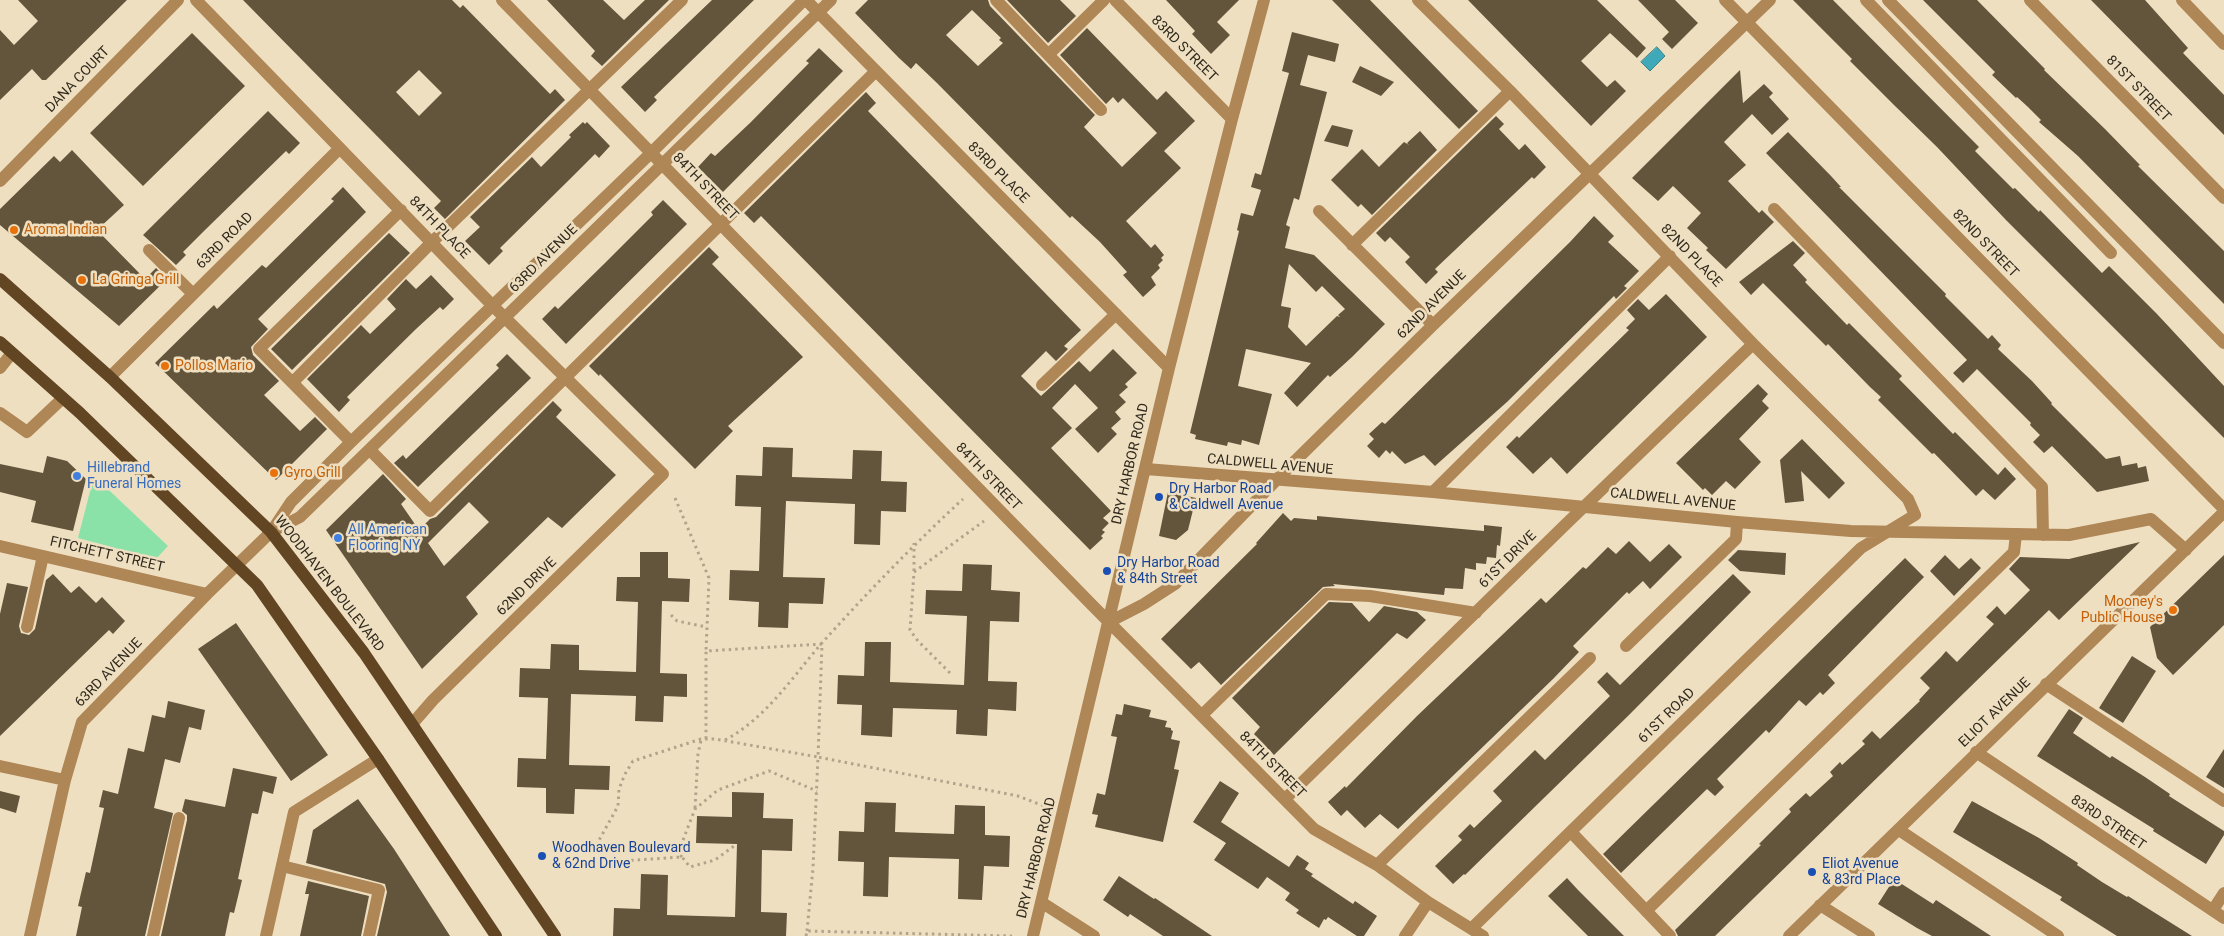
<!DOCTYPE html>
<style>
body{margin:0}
canvas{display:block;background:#efdfc1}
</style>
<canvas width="2224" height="936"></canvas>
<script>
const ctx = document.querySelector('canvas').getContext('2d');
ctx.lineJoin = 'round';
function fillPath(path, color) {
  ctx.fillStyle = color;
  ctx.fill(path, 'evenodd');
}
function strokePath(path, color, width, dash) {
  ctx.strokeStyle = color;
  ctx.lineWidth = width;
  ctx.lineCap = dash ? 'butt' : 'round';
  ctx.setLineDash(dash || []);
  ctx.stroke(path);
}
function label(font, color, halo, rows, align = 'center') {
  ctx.font = font + ' Roboto,sans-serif';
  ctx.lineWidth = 5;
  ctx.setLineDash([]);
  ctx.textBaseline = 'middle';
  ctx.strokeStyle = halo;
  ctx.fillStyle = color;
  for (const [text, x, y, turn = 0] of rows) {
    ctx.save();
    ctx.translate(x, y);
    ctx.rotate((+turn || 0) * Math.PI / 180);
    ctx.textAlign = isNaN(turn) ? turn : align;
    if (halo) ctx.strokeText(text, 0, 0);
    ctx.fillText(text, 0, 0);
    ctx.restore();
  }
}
fillPath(new Path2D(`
 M94 476 168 546 156 559 78 538Z`), '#8be2a9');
const water = new Path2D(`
 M1657 47 1665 56 1650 71 1641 62Z`);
fillPath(water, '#3fa8b9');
strokePath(water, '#3a828a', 1);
fillPath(new Path2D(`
 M18 0H127L46 80H42L32 69 0 100V30L14 45 38 21Z
 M243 0H452L460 8 463 5 550 94 555 89 565 100 445 219 434 208 441 201ZM419 70 442 93 419 116 396 92Z
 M547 0H603L624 20 645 0H669L602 66 591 56 595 51Z
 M712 0H754L654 97 657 100 645 112 621 87Z
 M868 0H988L990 6 1095 115 1084 127 1122 167 1157 133 1123 98 1118 103 1113 97 1106 104 1060 55 1087 28 1157 100 1166 91 1195 121 1164 151 1181 168 1126 221 1151 248 1155 244 1164 255 1161 258 1163 260 1158 265 1160 268 1151 277 1156 285 1143 297 1123 275 1127 272 1100 242 1072 216 1070 218 937 83 916 63 911 69 899 58 855 13ZM972 10 1001 38 999 40 1003 43 978 66 946 35Z
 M1007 0H1060L1076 16 1048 43Z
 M1166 0H1239L1217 22 1230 35 1211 54 1192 34 1195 31Z
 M1332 0H1370L1478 111 1459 129Z
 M1468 0H1597L1646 48 1637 58 1610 33 1581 61 1607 87 1615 80 1626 91 1591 126Z
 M1638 0H1675L1698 23 1672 49 1662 39 1669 32Z
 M1793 0H1833L1979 147 1975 151 2013 189 2015 188 2039 212 2040 210 2102 273 2109 266 2157 314 2224 386V438L2006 220 1937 147 1894 105 1850 61 1852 59Z
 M1923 0H1977L2045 69 2044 70 2105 129 2140 165 2138 166 2224 251V304L2078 156 2039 122 2041 120 2028 107 2017 97 2016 98 1992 75 1995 72Z
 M2091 0H2145L2188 48 2183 53 2224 95V135Z
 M1292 32 1339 44 1335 62 1308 55 1300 85 1327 92 1299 200 1294 198 1286 225 1290 227 1285 248 1314 255 1385 324 1352 357 1330 377 1328 375 1297 407 1284 393 1311 363 1246 349 1238 386 1272 394 1259 445 1242 440 1241 445 1228 442 1227 446 1195 439 1196 435 1190 433 1239 231 1237 230 1241 213 1253 216 1261 190 1251 187 1255 173 1261 175 1289 73 1282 71ZM1289 264 1316 292 1322 286 1345 309 1338 315 1340 317 1337 316 1306 346 1288 327 1291 308 1281 306Z
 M192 33 245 86 143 186 90 133Z
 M819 48 843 71 723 192 698 167 711 153 715 156 751 122 809 63 806 61Z
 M1360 66 1394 82 1381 96 1352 82Z
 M1740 70 1743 103 1764 84 1773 93 1769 97 1789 119 1772 135 1752 114 1724 142 1746 165 1728 181 1759 213 1762 210 1774 222 1726 269 1706 250 1708 248 1687 228 1701 213 1673 186 1658 201 1632 178Z
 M866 92 876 103 868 111 1081 330 1064 346 1068 349 1056 361 1046 351 1021 376 1041 396 1079 361 1090 372 1113 349 1137 373 1125 384 1128 387 1119 395 1126 402 1115 412 1121 419 1111 428 1117 434 1098 453 1075 429 1098 408 1075 384 1052 408 1072 428 1051 448 1111 511 1103 518 1109 523 1102 530 1105 532 1101 536 1103 538 1090 550 761 216 754 223 744 213Z
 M268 111 300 143 289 154 286 151 205 230 183 252 186 255 176 265 143 235Z
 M1496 116 1504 124 1499 129 1519 150 1525 144 1546 167 1534 179 1532 177 1435 269 1438 272 1426 284 1405 262 1410 257 1390 237 1385 242 1376 233Z
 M583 122 585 124 587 122 610 146 599 158 595 154 570 179 500 248 503 251 489 265 465 241 480 227 470 217 532 157 541 167 571 137 569 135Z
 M1332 125 1353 130 1348 147 1324 141Z
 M1420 131 1437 150 1372 215 1361 204 1358 207 1331 180 1362 149 1379 167 1404 142 1409 145 1407 143Z
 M1788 132 1831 176 1841 187H1839L1946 294 1945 296 1988 339 1992 335 2001 345 1998 349 2032 381 2052 403 2051 404 2106 459 2120 456 2122 466 2137 463 2138 468 2146 466 2149 481 2097 492 2052 446 2044 453 2033 442 2040 435 2030 425 2031 423 1977 369 1963 383 1953 373 1967 360 1766 153Z
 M72 150 124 205 97 230 145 279 156 268 167 279 119 326 0 225V209L54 156 60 162Z
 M343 187 366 212 258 319 268 329 251 347 253 355 279 381 264 395 300 431 315 417 327 429 276 480 155 363 214 305 217 309 262 265 266 268 334 201 331 199Z
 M663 200 687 224 566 344 542 319 555 306 558 309 605 263 653 215 651 212Z
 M1594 216 1614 236 1608 242 1639 271 1624 286 1627 288 1616 299 1614 296 1507 402 1435 466 1424 455 1405 464 1392 451 1390 454 1386 450 1379 458 1367 446 1374 439 1369 434 1382 422 1385 424 1570 242Z
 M389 233 410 253 292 370 271 349Z
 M1793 241 1805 253 1793 265 1807 280 1805 282 1847 325 1849 323 1902 376 1899 379 1953 434 1955 432 1998 475 2005 467 2016 479 1995 500 1983 489 1976 496 1934 453 1932 454 1878 400 1881 397 1870 387 1828 344 1826 346 1763 283 1751 295 1739 282Z
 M709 247 719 257 712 264 803 357 728 426 733 431 695 469 600 374 599 376 589 366Z
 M431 275 454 299 443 310 440 307 416 329 347 397 350 400 339 412 307 379 361 325 370 334 396 309 387 299 406 279 416 289Z
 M1666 294 1707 337 1567 474 1551 457 1533 474 1506 447 1517 436 1519 438 1629 330 1626 328 1635 319 1627 310 1638 299 1649 310Z
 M507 354 531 378 418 487 394 463 403 455 406 459 499 368 496 365Z
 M1758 384 1768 394 1762 401 1769 408 1739 439 1761 462 1735 489 1726 481 1712 495 1705 488 1703 490 1676 463Z
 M553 401 562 410 556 417 616 475 562 528 548 517 466 597 478 614 422 669 326 530 383 474 406 499 401 504 419 530 430 519 436 517ZM469 502 489 522 444 566 428 543Z
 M1802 439 1845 483 1829 499 1801 471 1804 501 1785 503 1780 460Z
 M763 447 793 448 792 477 852 479 853 450 882 451 881 481 907 482 906 512 881 511 880 545 854 544 855 504 786 501 783 577 825 578 823 604 789 603 788 628 758 627 759 602 729 600 730 570 759 571 761 507 735 506 736 475 762 476Z
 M47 456 67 461 86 479 73 531 31 522 36 501 0 492V464L43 473Z
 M1168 492 1196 498 1188 530 1176 540 1159 536Z
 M1283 513 1291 521 1294 518 1317 520V516L1484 531V525L1502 527 1500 546 1497 545 1496 558 1487 557 1486 564 1476 563V570L1465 568 1463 589 1445 588 1444 595 1333 584 1335 586 1323 587 1221 685 1199 662 1191 669 1161 639 1257 544 1256 543Z
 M1629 541 1650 562 1669 544 1682 557 1650 589 1643 581 1629 594 1627 592 1573 646 1579 652 1553 679 1398 829 1380 814 1365 828 1347 810 1341 816 1328 802 1345 786 1346 788 1417 716 1541 598 1546 603 1583 567 1586 569 1608 547 1616 554Z
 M2140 542 2059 620 2049 610 1715 936H1678L1675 930 1761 845 1759 844 1791 812 1789 809 1806 793 1810 797 1833 776 1830 772 1840 762 1842 765 1865 744 1862 741 1872 731 1880 739 1920 701 1919 700 1930 688 1920 678 1941 657 1946 651 1957 662 1994 624 1986 617 1997 606 2005 615 2030 590 2009 569 2020 557 2069 559Z
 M1738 550 1786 553 1785 575 1740 571 1728 560Z
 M640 552H668V578L690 579 689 602 662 601 660 673 687 674V697L664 696 663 722 635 721 636 696 571 694 569 765 610 766 609 790 575 789 574 814 546 813V788L517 787 518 758 546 759 548 698 519 697 520 668 550 669 551 644 579 645V670L636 672 638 602 616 601 617 577H640Z
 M1945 555 1959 569 1971 558 1981 568 1954 596 1930 571Z
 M2224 555V625L2173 675 2157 658 2150 627Z
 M1905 558 1924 577 1828 675 1835 683 1823 695 1820 692 1806 706 1799 700 1769 733 1766 730 1717 779 1724 787 1715 796 1707 789 1621 873 1603 854Z
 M963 564 992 565 991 590 1020 592 1019 622 990 621 988 681 1017 682 1016 711 988 709 987 736 956 734 957 710 893 708 892 737 861 735 862 705 837 704 838 675 864 676 865 642H891L890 682 964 685 967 616 925 614 926 590 962 591Z
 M53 574 71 593 79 586 96 603 102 597 125 621 113 634 109 630 0 736V614L7 583 28 587 19 626 21 633 29 635 35 629 46 580Z
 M1733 574 1751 592 1629 715 1465 875 1464 874 1453 884 1435 866 1462 840 1458 836 1470 824 1474 828 1502 801 1493 791 1535 750 1545 760 1610 696 1597 682 1607 672 1620 685Z
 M1329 602 1352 603 1369 622 1384 606 1417 612 1426 620 1407 639 1397 633 1274 755 1254 734 1260 727 1232 698Z
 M236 623 328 755 291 781 198 649Z
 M2132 656 2156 671 2123 723 2099 708Z
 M168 701 205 710 201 730 189 727 180 763 165 759 154 808 173 813 145 936H76L82 907 78 906 86 872 90 873 104 808 99 807 103 790 118 794 128 748 144 752 152 715 165 718Z
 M1124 704 1151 710 1149 717 1167 721 1165 727 1171 728V730L1173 731 1171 739 1180 741 1174 769 1179 770 1163 842 1095 827 1098 815 1092 814 1097 793 1105 795 1117 737 1111 736 1116 714 1122 715Z
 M2069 709 2083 718 2073 733 2110 758 2112 756 2145 777 2170 794 2169 796 2224 831V835L2206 864 2153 831 2154 829 2037 756Z
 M2224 749V788L2206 777Z
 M233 768 277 777 273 794 263 791 258 814 252 813 238 879 242 880 234 913 230 912 225 936H161L187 820V815L182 811 185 799 225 807Z
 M1220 781 1239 793 1221 822 1289 867 1297 855 1309 863 1305 869 1313 874 1311 876 1353 904 1355 901 1377 916 1364 936H1357L1328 917 1326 920 1324 919 1319 928 1296 913 1299 910 1285 900 1290 893 1267 877 1258 889 1214 860 1226 843 1193 822Z
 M0 791 20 796 16 813 0 808Z
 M732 792 764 793 763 818 793 819 792 851 762 850 761 912 787 913 786 936H613L614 908 640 909 641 874 668 875 667 915 735 917 737 844 696 843 697 816 732 817Z
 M358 799 394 849 450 936H377L387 892 385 884 306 863 313 830Z
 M1972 801 2039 838 2078 863 2077 865 2102 882 2127 897 2128 896 2192 936H2117L2060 900 2062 897 1953 832Z
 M865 802 896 803 895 832 954 834 955 805 985 806V835L1010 836 1009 867 984 866 982 900 958 899 959 859 889 857 888 897 863 896 864 862 838 861 839 831 864 832Z
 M1119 876 1154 899 1155 898 1212 936H1163L1130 914 1128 917 1103 900Z
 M1567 878 1578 890 1624 936H1588L1548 896Z
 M1894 879 1933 904 1936 900 1991 936H1932L1917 928 1878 904Z
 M308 881 369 896 361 936H300L309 894H305Z`), '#63553c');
strokePath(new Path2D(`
 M675 498 709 578 706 651
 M914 571V543
 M671 615 677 621 707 627
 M950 673 918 641 910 630 914 572 984 521
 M725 740C766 718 791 679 821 644 866 594 913 545 963 499
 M695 808 698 754 701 740
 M593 851 618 806 619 789 625 774 633 761 701 739H715L818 757 822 644 706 651V739
 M682 857 678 853 695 809 718 790 769 771 817 791
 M599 860 606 862 682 857 690 867 715 860 734 846
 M807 931 813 868 818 757 1018 796 1044 806
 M806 936 807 931 1012 936`), '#b1a48c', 3, [2.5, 4]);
strokePath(new Path2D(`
 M196 0 492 305 663 474 433 700 413 723
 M502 0 1093 606 1314 829 1377 865 1428 902 1483 936
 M806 0 1169 368
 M996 0 1101 110
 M1115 0 1232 119
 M1418 0 1510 91 1753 344 1908 499 1915 515 1861 548 1472 928
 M1725 0 2224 509
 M1866 0 2111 253
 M1888 0 2224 343
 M2030 0 2224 198
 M2182 0 2224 44
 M1049 54 1104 0
 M0 181 178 0
 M1774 209 2042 487 2043 535
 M1319 211 1433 325
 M1352 245 1510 91
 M149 250 193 294
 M0 368 12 353
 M110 377 340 148
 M293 382 432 242 682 0
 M1042 385 1116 314
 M0 413 27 432 63 398
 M351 442 259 349 401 210
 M370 450 430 511 876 71
 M1146 469 1433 492 1737 522 1851 531 2069 535 2151 519 2186 550
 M1433 492 1670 256
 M271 532 300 517 831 0
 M0 546 207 594
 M1109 622 1144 604 1175 584 1293 463 1433 325 1770 0
 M27 627 43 556
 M1626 646 1736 539 1737 522
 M2046 684 2224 801
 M1202 715 1326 594 1370 596 1476 613
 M1976 752 2224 918
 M0 766 65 780
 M1285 799 1566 524 1753 344
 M1899 830 2058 936
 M1571 832 1670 936
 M1377 865 1590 658
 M282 866 379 890 369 936
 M1041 902 1094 936
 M1820 905 1869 936
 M2213 910 2224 893
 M1646 911 2014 552 2016 534
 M30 936 65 780 82 722 207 594 271 532 291 502 351 442 651 153 804 0
 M153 936 179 818
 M266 936 294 812 378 759
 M1033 936 1169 368 1232 119 1264 0
 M1405 936 1428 902
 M1789 936 2224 512`), '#af8656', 12);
strokePath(new Path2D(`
 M0 279 110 377 271 532 364 653 555 936
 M0 342 80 413 257 585 378 759 496 936`), '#624624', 12);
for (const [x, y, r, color] of [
 [14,230,5,"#e8710a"],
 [82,280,5,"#e8710a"],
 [165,366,5,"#e8710a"],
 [274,473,5,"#e8710a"],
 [77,476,5,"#3f7fe0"],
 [1159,497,5,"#1a4fb4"],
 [338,538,5,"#3f7fe0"],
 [1107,571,5,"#1a4fb4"],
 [2173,610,5,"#e8710a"],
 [542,856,5,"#1a4fb4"],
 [1812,872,5,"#1a4fb4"]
]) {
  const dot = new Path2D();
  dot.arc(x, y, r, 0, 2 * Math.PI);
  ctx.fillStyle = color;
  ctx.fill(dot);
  strokePath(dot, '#efdfc1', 2);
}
label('14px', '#302a1e', '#efdfc1', [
 ["83RD STREET",1184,49,45],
 ["DANA COURT",78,80,-46],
 ["81ST STREET",2138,89,46],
 ["83RD PLACE",998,173,45],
 ["84TH STREET",705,187,46],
 ["84TH PLACE",439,228,46],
 ["63RD ROAD",225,241,-45],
 ["82ND STREET",1985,244,46],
 ["82ND PLACE",1691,256,46],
 ["63RD AVENUE",544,259,-45],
 ["62ND AVENUE",1432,305,-45],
 ["DRY HARBOR ROAD",1131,464,-77],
 ["CALDWELL AVENUE",1270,465,5],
 ["84TH STREET",988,477,46],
 ["CALDWELL AVENUE",1673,500,6],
 ["FITCHETT STREET",107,555,13],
 ["61ST DRIVE",1508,560,-45],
 ["WOODHAVEN BOULEVARD",329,584,52],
 ["62ND DRIVE",527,587,-44],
 ["63RD AVENUE",109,673,-46],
 ["ELIOT AVENUE",1995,713,-44],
 ["61ST ROAD",1667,716,-44],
 ["84TH STREET",1272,765,45],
 ["83RD STREET",2108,823,34],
 ["DRY HARBOR ROAD",1037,858,-76]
]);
label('14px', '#c56008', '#efdfc1', [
 ["Aroma Indian",24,230],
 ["La Gringa Grill",92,280],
 ["Pollos Mario",175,366],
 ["Gyro Grill",284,473],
 ["Mooney's",2163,602,"right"],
 ["Public House",2163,618,"right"]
], 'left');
label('14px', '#366cbe', '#efdfc1', [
 ["Hillebrand",87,468],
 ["Funeral Homes",87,484],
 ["All American",348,530],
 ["Flooring NY",348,546]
], 'left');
label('14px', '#164399', '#efdfc1', [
 ["Dry Harbor Road",1169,489],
 ["& Caldwell Avenue",1169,505],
 ["Dry Harbor Road",1117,563],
 ["& 84th Street",1117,579],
 ["Woodhaven Boulevard",552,848],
 ["& 62nd Drive",552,864],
 ["Eliot Avenue",1822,864],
 ["& 83rd Place",1822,880]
], 'left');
</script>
